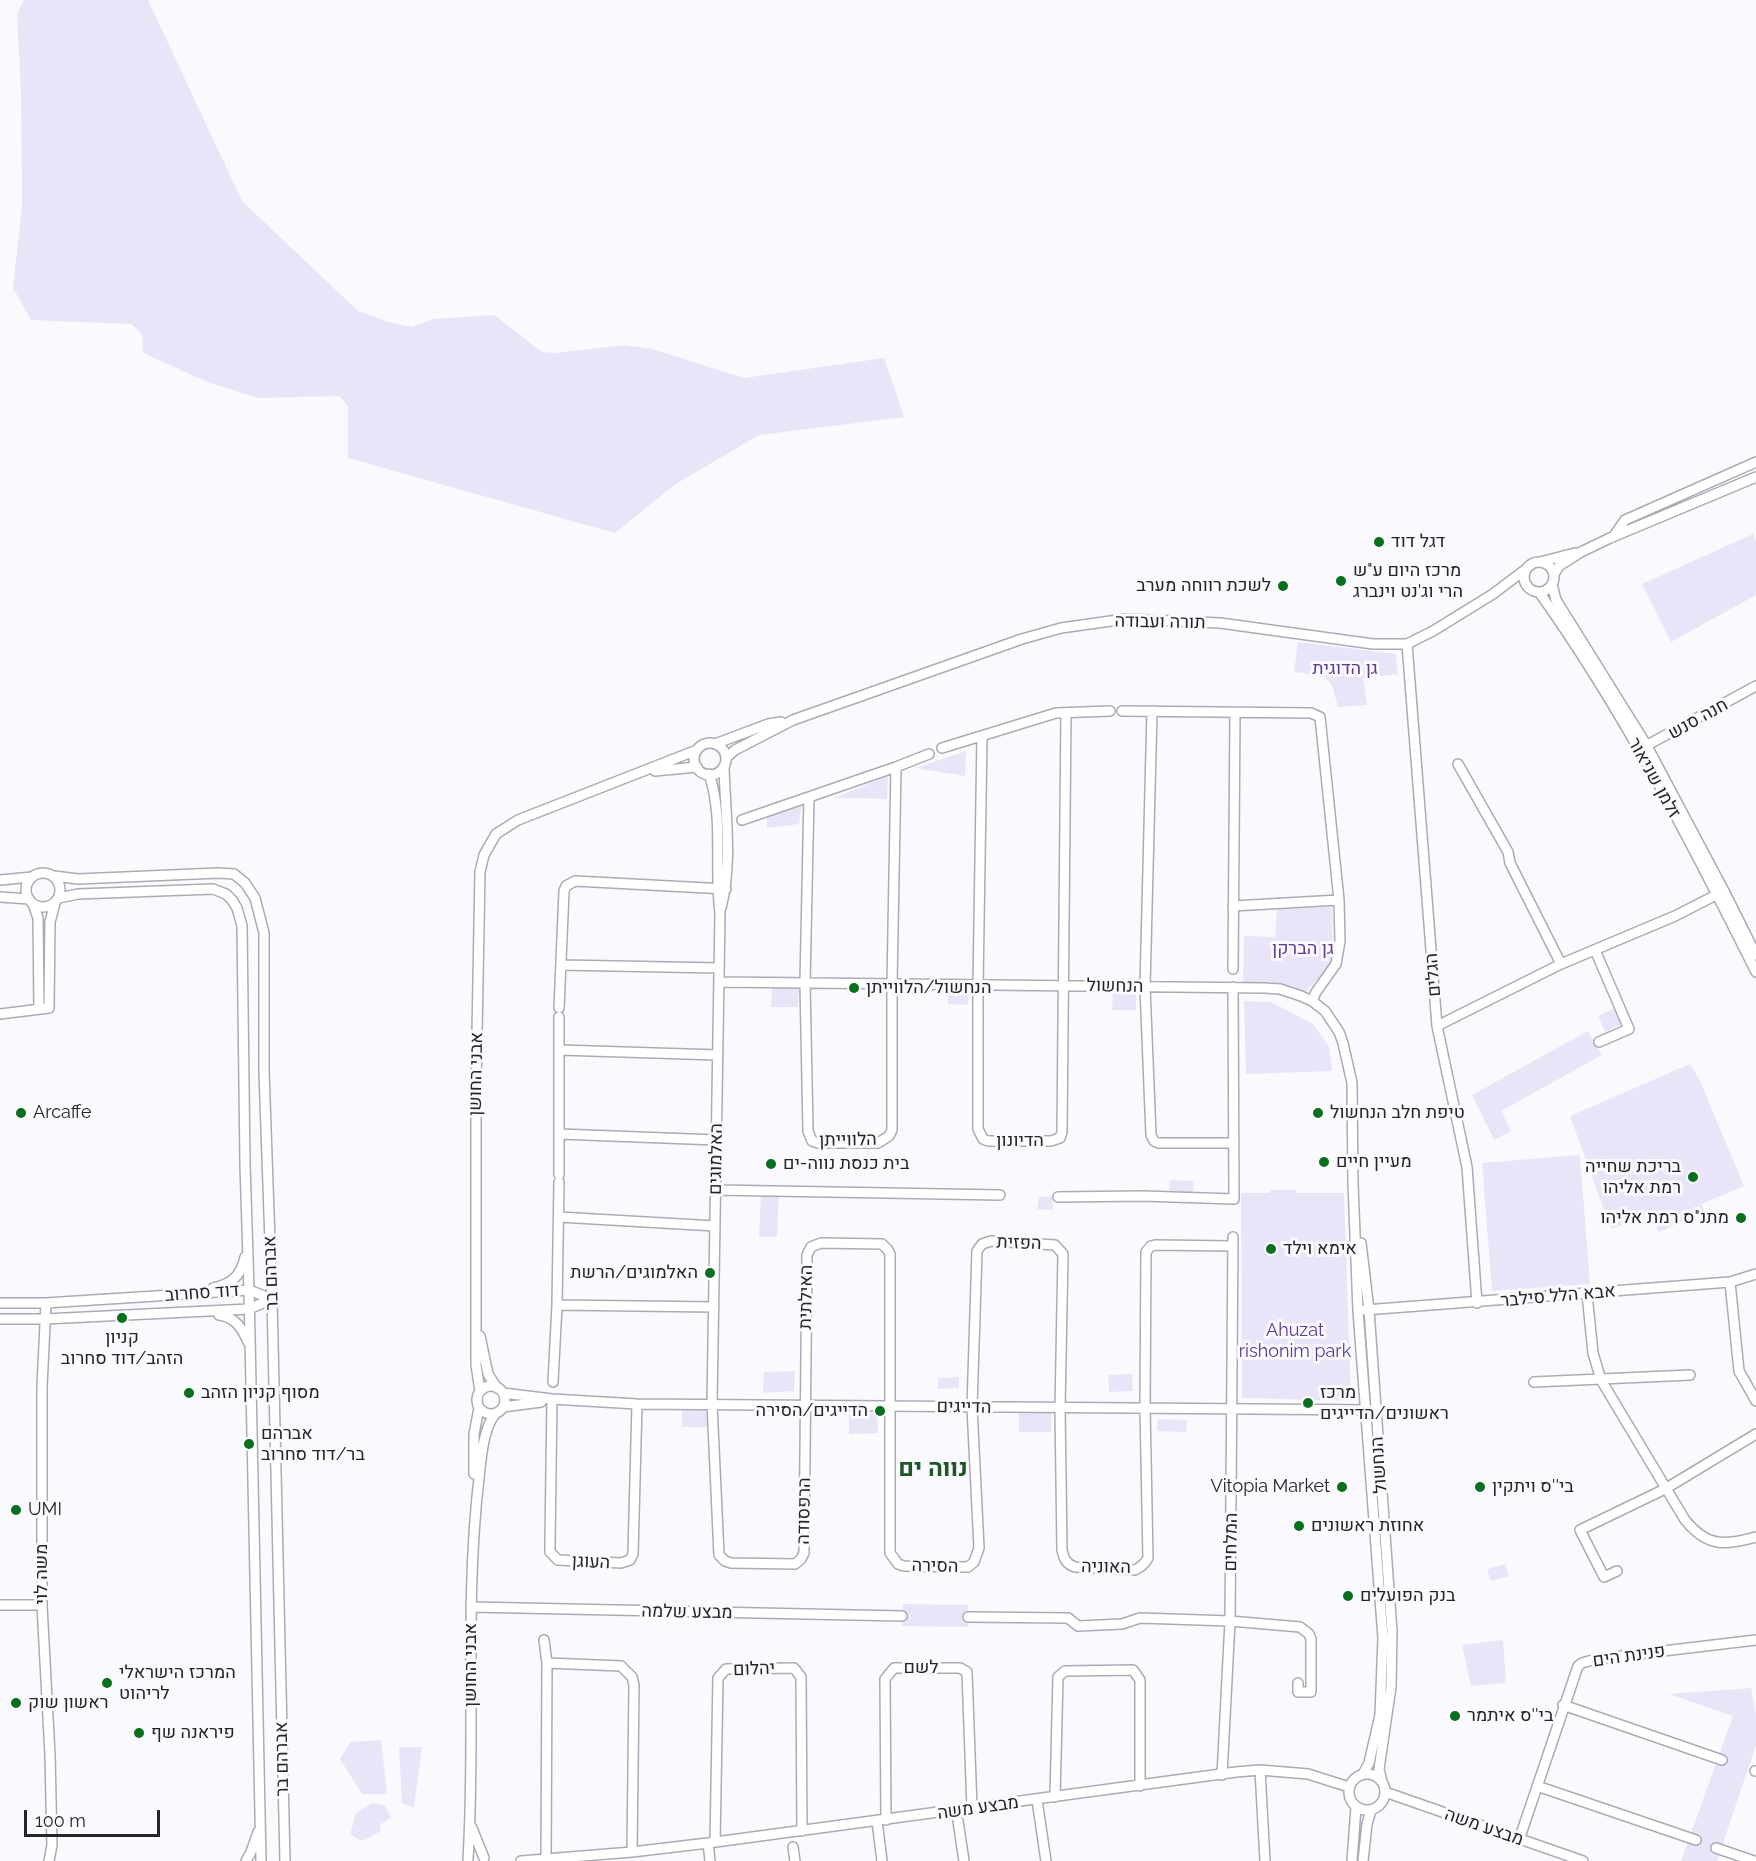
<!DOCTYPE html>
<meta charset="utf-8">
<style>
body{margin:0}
#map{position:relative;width:1756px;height:1861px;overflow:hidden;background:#faf9fe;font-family:Raleway,sans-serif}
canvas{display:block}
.scale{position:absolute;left:24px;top:1810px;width:136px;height:27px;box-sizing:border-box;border:3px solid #252429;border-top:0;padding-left:8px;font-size:18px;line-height:21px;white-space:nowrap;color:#252429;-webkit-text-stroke:4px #faf9fe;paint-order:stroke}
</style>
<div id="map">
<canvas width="1756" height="1861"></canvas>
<div class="scale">100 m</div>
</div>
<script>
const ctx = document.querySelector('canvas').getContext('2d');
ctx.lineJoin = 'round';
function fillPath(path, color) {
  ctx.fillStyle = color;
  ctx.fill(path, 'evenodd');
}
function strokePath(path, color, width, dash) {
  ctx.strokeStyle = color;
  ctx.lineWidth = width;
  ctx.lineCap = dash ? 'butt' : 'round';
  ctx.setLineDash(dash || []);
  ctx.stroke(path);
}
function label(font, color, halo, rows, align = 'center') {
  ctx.font = font + ' Raleway,Heebo,sans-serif';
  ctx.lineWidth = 6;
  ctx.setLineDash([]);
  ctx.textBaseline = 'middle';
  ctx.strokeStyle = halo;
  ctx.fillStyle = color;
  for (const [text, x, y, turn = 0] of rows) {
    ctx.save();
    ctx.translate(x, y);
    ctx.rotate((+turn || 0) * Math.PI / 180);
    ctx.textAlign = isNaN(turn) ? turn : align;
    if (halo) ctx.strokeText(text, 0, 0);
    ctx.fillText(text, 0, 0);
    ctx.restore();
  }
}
fillPath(new Path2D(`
 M24 0H148L242 201 358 311 389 322 412 327 433 319 494 315 542 352 556 353 624 345 652 349 744 378 884 358 904 417 759 435 674 485 615 533 348 458V406L339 396 259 398 210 383 143 353 142 334 131 324 31 320 13 288 22 205 21 92 17 14Z
 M1753 534 1756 541V595L1671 642 1642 584Z
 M1298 642 1396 654 1398 674 1363 678 1367 705 1338 707 1332 685 1322 675 1294 672Z
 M966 751 965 776 915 768Z
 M888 776 887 799 834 798Z
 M802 804 799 824 767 828V818Z
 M1332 907 1333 961 1306 992 1277 984 1243 983 1244 936 1275 937 1277 909Z
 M772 987H799L798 1007H771Z
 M1113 991H1136V1010H1112Z
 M948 994 968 995V1005L948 1004Z
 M1244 1001 1271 1002 1313 1024 1329 1047 1332 1071 1246 1074Z
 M1615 1008 1622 1024 1605 1032 1598 1016Z
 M1588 1031 1602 1055 1501 1111 1511 1131 1494 1140 1472 1095Z
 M1690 1064 1700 1081 1744 1186 1702 1204 1704 1211 1659 1232 1651 1214 1611 1229 1570 1116Z
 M1580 1155 1590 1284 1492 1291 1482 1163Z
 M1170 1180 1194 1181 1193 1193 1169 1191Z
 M1271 1190H1296V1193H1344L1351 1401 1242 1398 1241 1193H1270Z
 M761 1193 779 1194 777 1237H759Z
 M1052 1196 1053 1210 1037 1209 1039 1197Z
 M795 1371 794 1391 763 1393 764 1372Z
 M1132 1374 1133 1391 1109 1392 1108 1375Z
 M959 1377V1388L938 1389V1378Z
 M682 1409H706L707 1427H682Z
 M1019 1412 1051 1413V1432H1019Z
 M877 1413 878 1433 849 1434V1414Z
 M1158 1419 1187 1420 1186 1432 1157 1431Z
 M1505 1564 1509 1576 1491 1581 1487 1569Z
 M903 1604 968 1605V1627L902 1626Z
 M1503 1640 1506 1683 1471 1686 1462 1645Z
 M1751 1688 1756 1715V1745L1717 1861H1681L1733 1716 1669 1694Z
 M381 1740 387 1794H362L340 1759 350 1742Z
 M399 1747H422L414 1808 402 1803Z
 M373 1803 385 1806 391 1817 380 1825 381 1831 362 1841 350 1835 356 1813Z`), '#eae4f9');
const minor = new Path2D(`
 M1614 536 1625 520 1756 462
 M1524 577a15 15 0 1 1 30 0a15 15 0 1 1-30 0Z
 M1540 562 1575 553
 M1554 574 1559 566 1581 552 1610 538 1756 477
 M1552 584 1556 600 1647 746 1724 891 1756 955
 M1539 592C1624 711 1691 842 1756 972
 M1407 644 1437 1026 1467 1167 1477 1303
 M1122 711 1311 713 1320 717 1339 900 1340 941 1336 964 1316 992 1312 1001
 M1152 711 1145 987 1151 1135 1154 1141 1158 1143H1234
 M982 736 978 985V1129L983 1139 988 1141H1051L1060 1138 1062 1132 1066 713
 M694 759a16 16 0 1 1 32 0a16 16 0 1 1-32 0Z
 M715 744 768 724 781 722
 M942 748 1056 713 1110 711
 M1642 748 1756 686
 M726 758 735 750 793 720 1022 639 1061 628 1125 619 1220 623 1373 644H1407L1433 631 1493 594 1526 569
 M1458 764 1508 852 1510 863 1561 964
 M655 771 697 767
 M709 774C724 818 714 868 720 913L712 1404 719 1555 725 1561 731 1563 795 1564 801 1559 804 1553 807 1255 811 1247 821 1243 882 1244 888 1250 890 1254V1553L898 1564 904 1566 968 1567 974 1562 979 1548 972 1407 977 1251 982 1244 991 1241 1055 1245 1063 1254 1060 1408 1062 1550C1064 1559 1066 1564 1075 1567L1135 1570C1141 1567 1145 1564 1148 1558L1145 1408 1146 1252 1151 1246 1155 1245 1232 1246
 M809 797 805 983 808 1131 812 1141 818 1143H878L889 1136 892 1130V984L896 767
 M742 820 896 767 929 754
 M26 890a17 17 0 1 1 34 0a17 17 0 1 1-34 0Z
 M54 876 78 879 218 873 234 874 245 883 255 898 264 933V1071L272 1299 285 1861
 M0 880 32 877
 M0 897 29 899
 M59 898 78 894 213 889 226 894 232 900 237 908 242 926 245 1164 249 1290 261 1861
 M33 904 38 918 39 1009
 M1233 906 1339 900
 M721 908C733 861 725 813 724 766
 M1595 950 1629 1029 1599 1042
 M561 965 719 968
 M1233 969 1235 713
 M719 982 1264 988 1280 989 1301 996 1312 1001 1325 1011 1339 1032 1343 1043 1352 1083 1353 1184 1358 1311 1383 1638 1380 1715 1369 1763 1363 1774
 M559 1008 564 891 566 886 575 881 726 889
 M0 1014 49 1008 50 922 55 903
 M559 1017V1175
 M1437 1026 1561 964 1675 916 1722 892
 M560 1050 718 1055
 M560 1134 716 1140
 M716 1190 1000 1195
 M1058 1197 1143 1196 1234 1199 1233 987
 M559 1217 715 1226
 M1361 1243 1369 1310 1392 1632 1391 1687 1379 1769 1382 1782
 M1730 1282 1739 1371 1756 1401
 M213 1288C232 1284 241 1276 245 1257
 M1587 1294 1593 1353 1601 1380 1685 1520C1708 1548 1724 1545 1756 1537
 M0 1303H46L249 1290 272 1299
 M46 1303 42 1387V1605L50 1755 52 1845 49 1861
 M557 1305 714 1307
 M1365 1310 1730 1282 1756 1274
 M219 1315C235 1317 242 1328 248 1342
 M0 1319H45L249 1309 272 1299
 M480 1336 488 1374 497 1388
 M553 1382 557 1305 559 1182
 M1534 1382 1690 1375
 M477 1400a14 14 0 1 1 28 0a14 14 0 1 1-28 0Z
 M480 1391 476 1365V1088L480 872 484 855 496 834 518 820 697 750
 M503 1393 552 1399 637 1404 1375 1410
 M552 1399 550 1541V1552L558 1560 621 1563 630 1560 633 1554 637 1404
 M503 1407 541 1402
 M474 1474V1434L479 1408
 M1617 1571 1604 1577 1580 1530 1665 1489 1756 1434
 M0 1605H42
 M471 1607 902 1616
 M968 1617 1068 1618 1078 1626 1122 1624 1140 1618 1230 1621 1300 1627 1309 1634 1311 1639V1692H1298V1683
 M544 1640 547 1663 546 1859
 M547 1663 621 1666 632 1677 634 1685 632 1852
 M1563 1705 1722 1760
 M1260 1770 1265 1861
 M1755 1771H1756
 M1349 1792a18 18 0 1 1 36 0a18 18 0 1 1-36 0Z
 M1222 1775 1230 1621 1233 1237
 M1537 1786 1696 1840
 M1385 1792 1583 1861
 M1055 1797 1058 1677 1065 1671 1133 1670 1140 1680V1786
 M1037 1800 1046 1861
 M886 1820 885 1679 894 1668H960L967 1672 972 1808
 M877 1821 882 1861
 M958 1821 964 1861
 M472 1828 484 1858
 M1519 1840 1578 1666 1582 1663 1596 1659 1756 1640
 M715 1842 718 1678 726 1669 794 1668 801 1677 802 1831
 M708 1843 710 1861
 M793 1847 795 1861
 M1716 1848 1754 1861
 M468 1859C476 1732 464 1605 479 1478 481 1460 483 1427 496 1413
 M246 1861 251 1852 258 1832
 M521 1861 632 1852 708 1843 1236 1772 1260 1770 1308 1774 1349 1787
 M1352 1861 1356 1807
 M1363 1861 1367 1824 1371 1810`);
strokePath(minor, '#adaab6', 12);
strokePath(minor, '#fff', 9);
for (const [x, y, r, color] of [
 [1379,542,6,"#086f1e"],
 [1341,581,6,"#086f1e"],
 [1283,586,6,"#086f1e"],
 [854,988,6,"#086f1e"],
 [21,1113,6,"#086f1e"],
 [1318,1113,6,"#086f1e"],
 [1324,1162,6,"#086f1e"],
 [771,1164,6,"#086f1e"],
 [1693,1177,6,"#086f1e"],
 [1741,1218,6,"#086f1e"],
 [1271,1249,6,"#086f1e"],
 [710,1273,6,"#086f1e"],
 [122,1318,6,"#086f1e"],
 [189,1393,6,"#086f1e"],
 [1308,1403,6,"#086f1e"],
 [880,1411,6,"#086f1e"],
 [249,1444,6,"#086f1e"],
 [1342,1487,6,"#086f1e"],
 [1480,1487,6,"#086f1e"],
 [16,1510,6,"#086f1e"],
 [1299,1526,6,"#086f1e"],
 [1348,1596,6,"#086f1e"],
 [107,1683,6,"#086f1e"],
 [16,1703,6,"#086f1e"],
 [1455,1716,6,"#086f1e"],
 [139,1733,6,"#086f1e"]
]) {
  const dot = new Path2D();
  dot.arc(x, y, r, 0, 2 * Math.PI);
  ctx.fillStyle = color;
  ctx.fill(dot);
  strokePath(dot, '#faf9fe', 2);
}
label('18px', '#252429', '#faf9fe', [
 ["דגל דוד",1391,542],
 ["מרכז היום ע\"ש",1353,571],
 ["הרי וג'נט וינברג",1353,592],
 ["לשכת רווחה מערב",1271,586,"right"],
 ["הנחשול/הלווייתן",866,988],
 ["Arcaffe",33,1113],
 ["טיפת חלב הנחשול",1330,1113],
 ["מעיין חיים",1336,1162],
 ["בית כנסת נווה-ים",783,1164],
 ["בריכת שחייה",1681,1167,"right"],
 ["רמת אליהו",1681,1188,"right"],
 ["מתנ\"ס רמת אליהו",1729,1218,"right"],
 ["אימא וילד",1283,1249],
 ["האלמוגים/הרשת",698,1273,"right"],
 ["קניון",122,1338,"center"],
 ["הזהב/דוד סחרוב",122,1359,"center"],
 ["מסוף קניון הזהב",201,1393],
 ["מרכז",1320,1393],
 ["ראשונים/הדייגים",1320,1414],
 ["הדייגים/הסירה",868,1411,"right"],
 ["אברהם",261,1434],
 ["בר/דוד סחרוב",261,1455],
 ["Vitopia Market",1330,1487,"right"],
 ["בי''ס ויתקין",1492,1487],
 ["UMI",28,1510],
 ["אחוזת ראשונים",1311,1526],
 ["בנק הפועלים",1360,1596],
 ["המרכז הישראלי",119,1673],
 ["לריהוט",119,1694],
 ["ראשון שוק",28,1703],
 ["בי''ס איתמר",1467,1716],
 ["פיראנה שף",151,1733]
], 'left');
label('18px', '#252429', '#faf9fe', [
 ["תורה ועבודה",1160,622,1],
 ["חנה סנש",1698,719,-29],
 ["זלמן שניאור",1654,778,61],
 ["הגלים",1433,975,-95],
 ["הנחשול",1115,986,1],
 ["אבני החושן",476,1074,-89],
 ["הלווייתן",848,1140,-1],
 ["הדיונון",1020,1141],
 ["האלמוגים",716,1159,-89],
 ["הפזית",1019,1243,2],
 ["אברהם בר",271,1273,-92],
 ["דוד סחרוב",202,1293,-4],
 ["אבא הלל סילבר",1558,1296,-5],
 ["האילתית",806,1297,-89],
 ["הדייגים",964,1407,1],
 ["הנחשול",1379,1465,-94],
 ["הרפסודה",804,1511,-89],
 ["המלחים",1231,1542,-89],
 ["העוגן",591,1562,3],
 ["הסירה",935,1566,1],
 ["האוניה",1106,1567,1],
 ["משה לוי",42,1574,-90],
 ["מבצע שלמה",687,1612,1],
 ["פנינת הים",1629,1656,-8],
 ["אבני החושן",471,1665,-90],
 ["לשם",921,1668],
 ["יהלום",754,1669,-2],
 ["אברהם בר",282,1759,-91],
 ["מבצע משה",978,1808,-8],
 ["מבצע משה",1484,1827,19]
]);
label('18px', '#5d3992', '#faf9fe', [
 ["גן הדוגית",1345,669],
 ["גן הברקן",1303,949],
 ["Ahuzat",1295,1331],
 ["rishonim park",1295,1352]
]);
label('bold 24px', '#1f5724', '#faf9fe', [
 ["נווה ים",933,1469]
]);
</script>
